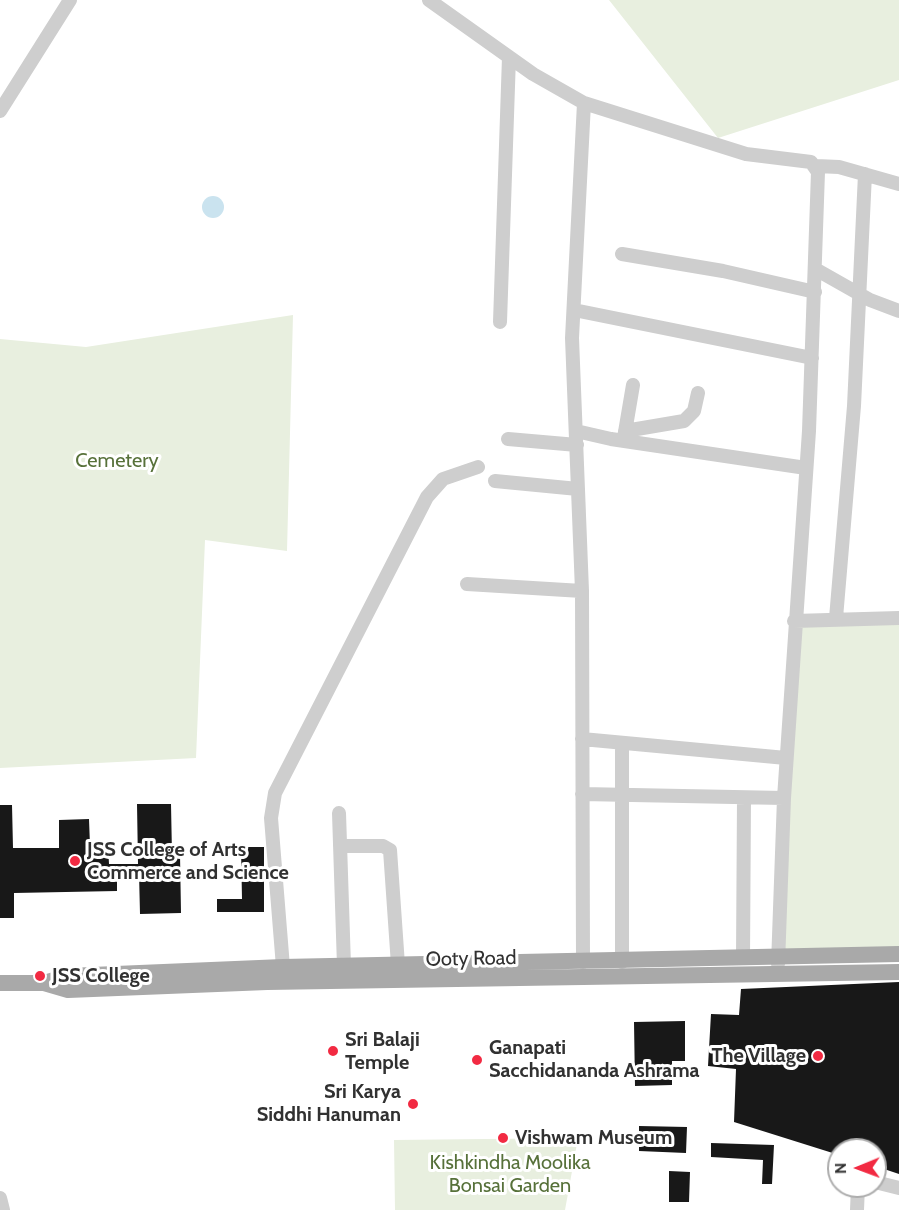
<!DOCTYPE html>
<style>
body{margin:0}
#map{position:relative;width:899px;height:1210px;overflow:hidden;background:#fff;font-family:Cabin,sans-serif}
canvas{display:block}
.north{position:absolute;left:827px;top:1138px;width:60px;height:60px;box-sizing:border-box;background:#fff;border:2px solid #adadad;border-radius:50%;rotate:269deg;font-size:16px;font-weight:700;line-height:24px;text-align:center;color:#313131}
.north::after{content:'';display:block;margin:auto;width:21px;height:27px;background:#f22a42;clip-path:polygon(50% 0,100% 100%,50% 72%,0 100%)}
</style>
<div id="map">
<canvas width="899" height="1210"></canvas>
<div class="north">N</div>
</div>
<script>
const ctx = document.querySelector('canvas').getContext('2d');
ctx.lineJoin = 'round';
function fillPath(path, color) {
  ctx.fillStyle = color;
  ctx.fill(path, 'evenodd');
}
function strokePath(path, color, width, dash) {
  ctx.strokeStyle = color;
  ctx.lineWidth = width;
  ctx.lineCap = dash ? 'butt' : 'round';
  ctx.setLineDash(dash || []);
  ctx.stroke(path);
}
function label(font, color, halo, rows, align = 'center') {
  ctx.font = font + ' Cabin,sans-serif';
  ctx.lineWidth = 6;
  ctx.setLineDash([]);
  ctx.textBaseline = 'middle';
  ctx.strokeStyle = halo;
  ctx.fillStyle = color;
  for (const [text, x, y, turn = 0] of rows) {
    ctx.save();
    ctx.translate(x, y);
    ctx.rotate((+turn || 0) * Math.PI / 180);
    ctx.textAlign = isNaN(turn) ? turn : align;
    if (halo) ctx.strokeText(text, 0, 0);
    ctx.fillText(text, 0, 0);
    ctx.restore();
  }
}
fillPath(new Path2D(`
 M609 0H899V80L718 138Z
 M293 315 287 551 205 540 196 758 0 768V339L86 347Z
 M899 620V956L779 957 794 621Z
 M578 1138 565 1210H395L394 1140Z`), '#e8efdf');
fillPath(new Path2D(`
 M202 207a11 11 0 1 1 22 0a11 11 0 1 1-22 0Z`), '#cae3ef');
fillPath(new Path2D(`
 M137 804H171L172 855 180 854 181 913 140 914 139 873H117V891L14 893V918H0V805H12L13 848H59V820L89 819 90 846H108L109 864H138Z
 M241 847H264V912H217V899H242Z
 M899 982V1174L875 1166V1150H839V1155L734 1122 736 1069 708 1066 711 1014 739 1015 741 989Z
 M685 1021V1061H672V1085L635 1086 634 1022Z
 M639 1126 687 1127 686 1153 639 1151Z
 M711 1143 774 1145 772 1184H762L763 1160 711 1157Z
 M669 1171 690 1172 689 1202H669Z`), '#181818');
strokePath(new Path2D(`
 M429 0 533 74 584 103 746 154 811 162 818 172 809 431 784 798 778 964
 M0 111 70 0
 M816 166 839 167 899 184
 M622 254 723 271 815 292
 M817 270 870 300 899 311
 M574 310 812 358
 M500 322 509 57
 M576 431 611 439 806 468
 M625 431 684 421 694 411 698 393
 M624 438 633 385
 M508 439 577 445
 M495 481 578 489
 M467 584 582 591
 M836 618 854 406 865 174
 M794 621 899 618
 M582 739 786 758
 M582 794 784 798
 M339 813 344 966
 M340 846H383L390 850 398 965
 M743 958 744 798
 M583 962 582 591 572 338 584 103
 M622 962V744
 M283 967 271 818 275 793 427 497 443 479 478 467
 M875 1182 899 1188
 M0 1198 3 1210
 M857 1210 858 1186`), '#cecece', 14);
strokePath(new Path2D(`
 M0 983H44L68 976 283 967 899 954
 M44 983 68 990 267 982 899 972`), '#a9a9a9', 16);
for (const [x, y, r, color] of [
 [75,861,6,"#f22a42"],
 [40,976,6,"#f22a42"],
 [333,1051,6,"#f22a42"],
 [818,1056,6,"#f22a42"],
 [477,1060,6,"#f22a42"],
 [413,1104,6,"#f22a42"],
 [503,1138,6,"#f22a42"]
]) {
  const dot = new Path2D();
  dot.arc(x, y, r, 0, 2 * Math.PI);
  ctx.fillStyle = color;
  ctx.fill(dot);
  strokePath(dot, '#fff', 2);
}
label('20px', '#57713a', '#fff', [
 ["Cemetery",117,461],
 ["Kishkindha Moolika",510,1163],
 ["Bonsai Garden",510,1186]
]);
label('bold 20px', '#313131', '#fff', [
 ["JSS College of Arts",87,850],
 ["Commerce and Science",87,873],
 ["JSS College",52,976],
 ["Sri Balaji",345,1040],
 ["Temple",345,1063],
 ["Ganapati",489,1048],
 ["Sacchidananda Ashrama",489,1071],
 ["The Village",806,1056,"right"],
 ["Sri Karya",401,1092,"right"],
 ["Siddhi Hanuman",401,1115,"right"],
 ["Vishwam Museum",515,1138]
], 'left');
label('20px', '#313131', '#fff', [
 ["Ooty Road",471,959,-1]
]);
</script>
